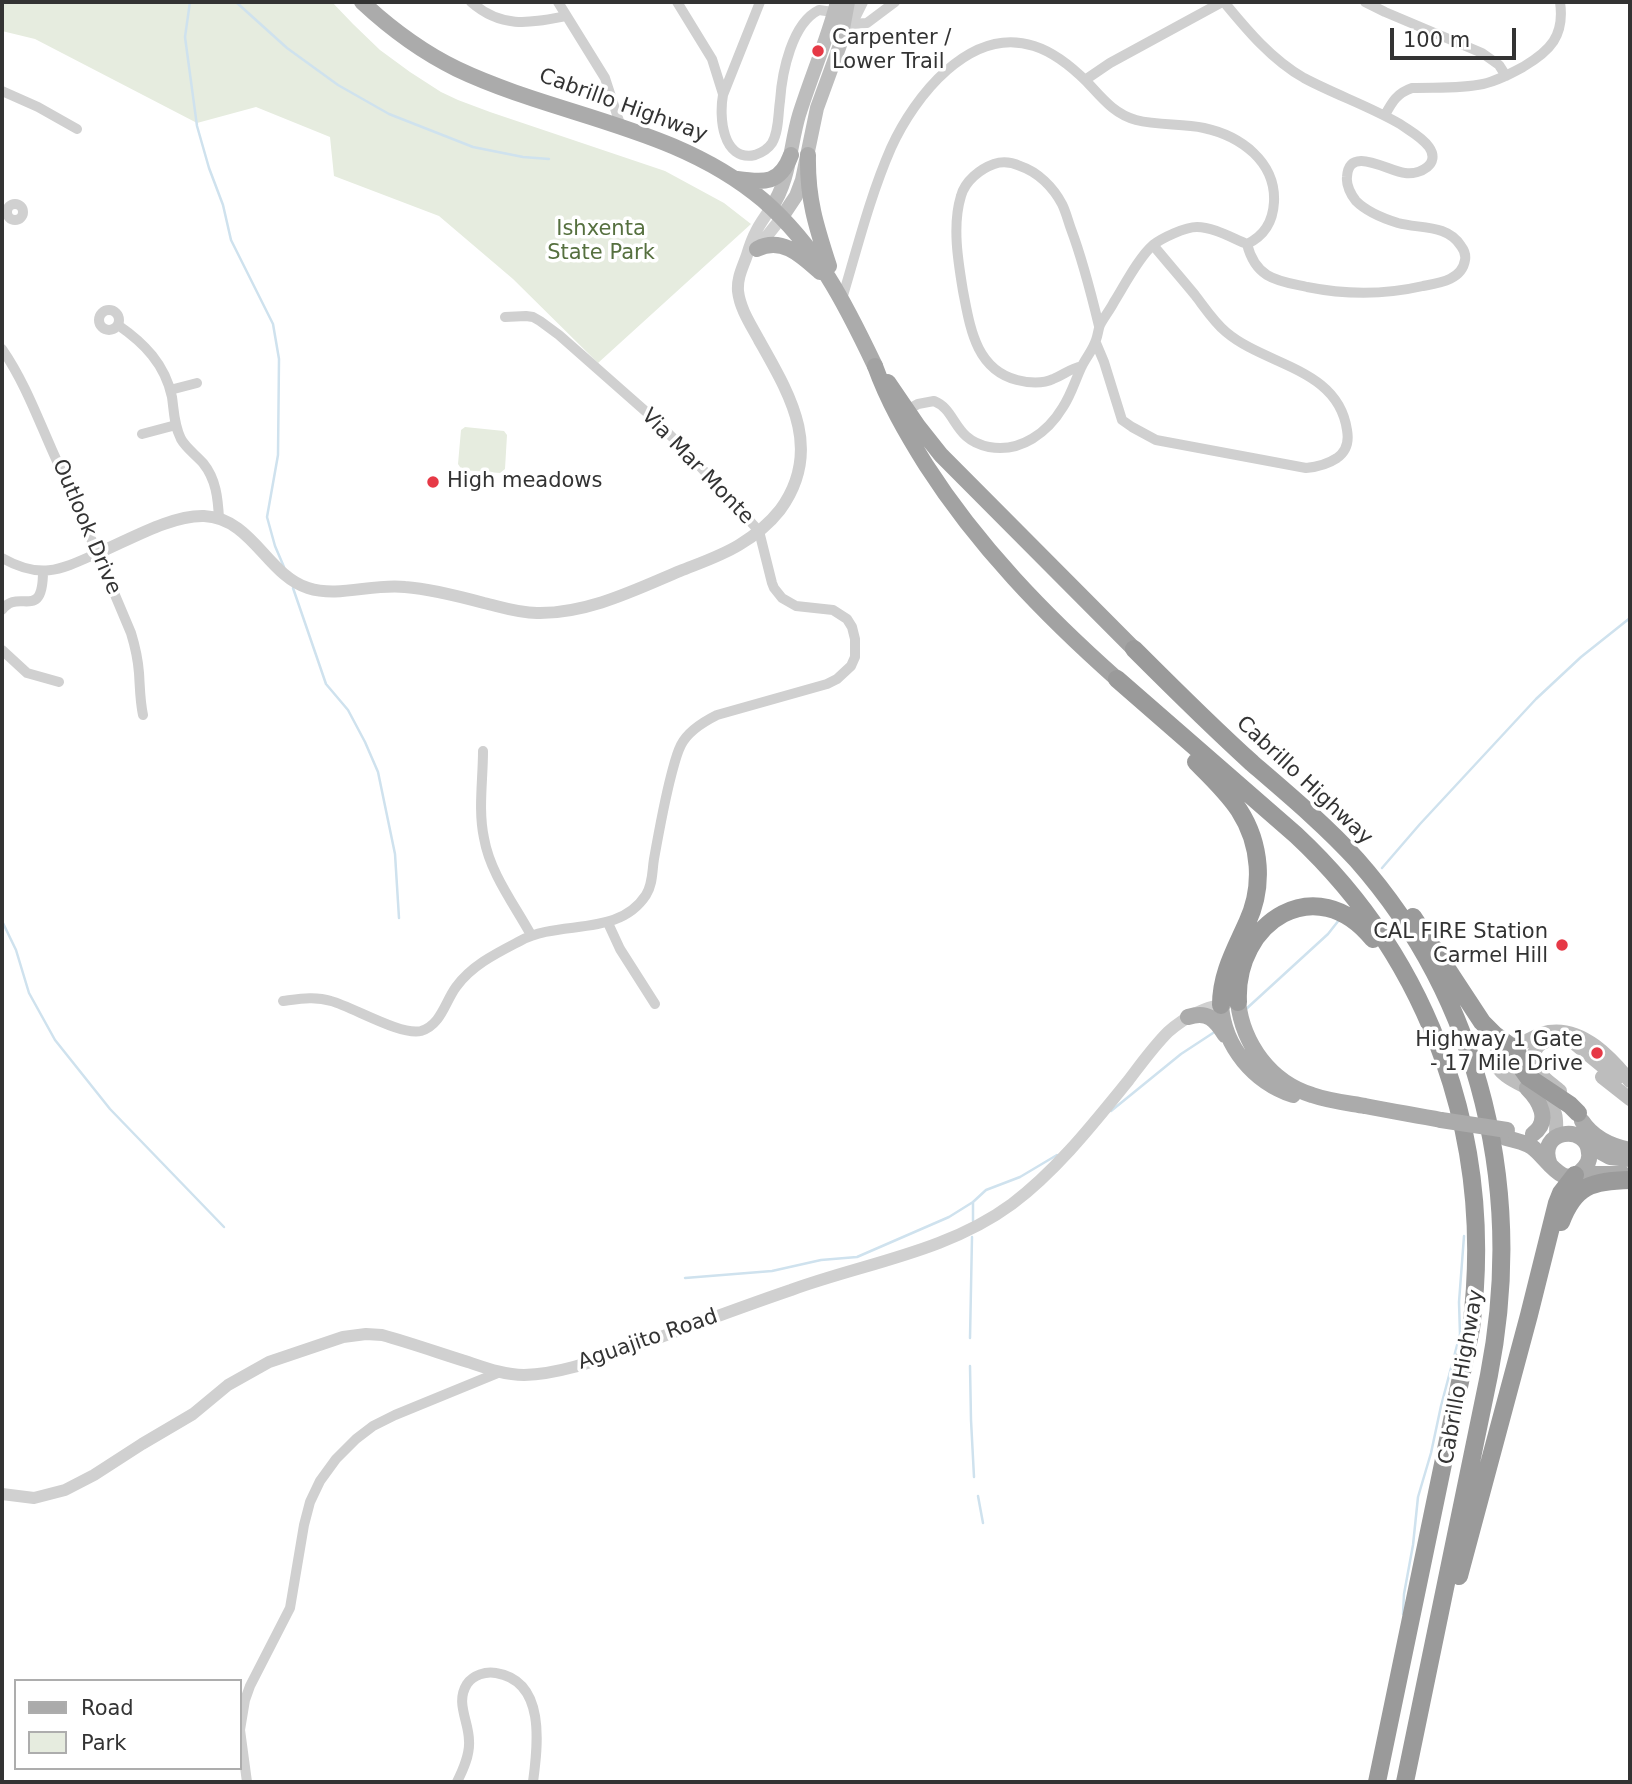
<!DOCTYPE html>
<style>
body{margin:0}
#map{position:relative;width:1632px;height:1784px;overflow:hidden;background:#fff;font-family:"DejaVu Sans",sans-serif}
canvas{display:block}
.frame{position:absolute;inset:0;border:4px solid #333;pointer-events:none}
.legend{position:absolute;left:14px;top:1679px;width:228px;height:91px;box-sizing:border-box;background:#fff;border:2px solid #adadad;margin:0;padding:9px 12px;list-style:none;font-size:21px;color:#333}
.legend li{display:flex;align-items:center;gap:14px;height:35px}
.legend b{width:35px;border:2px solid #adadad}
.scale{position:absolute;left:1390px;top:28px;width:126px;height:32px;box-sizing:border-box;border:4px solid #333;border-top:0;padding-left:9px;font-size:21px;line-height:24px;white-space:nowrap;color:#333;-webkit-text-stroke:5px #fff;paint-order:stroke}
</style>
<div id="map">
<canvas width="1632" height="1784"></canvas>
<div class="frame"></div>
<ul class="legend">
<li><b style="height:9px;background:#ababab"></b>Road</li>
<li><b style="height:19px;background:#e6ecdf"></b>Park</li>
</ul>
<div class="scale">100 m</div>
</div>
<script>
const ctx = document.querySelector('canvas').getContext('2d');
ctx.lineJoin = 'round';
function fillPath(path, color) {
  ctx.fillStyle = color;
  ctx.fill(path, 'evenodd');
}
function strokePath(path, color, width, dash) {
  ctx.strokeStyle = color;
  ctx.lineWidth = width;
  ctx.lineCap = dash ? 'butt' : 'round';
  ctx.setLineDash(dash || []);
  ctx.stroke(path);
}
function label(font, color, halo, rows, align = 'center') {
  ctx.font = font + ' "DejaVu Sans",sans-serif';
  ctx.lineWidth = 7;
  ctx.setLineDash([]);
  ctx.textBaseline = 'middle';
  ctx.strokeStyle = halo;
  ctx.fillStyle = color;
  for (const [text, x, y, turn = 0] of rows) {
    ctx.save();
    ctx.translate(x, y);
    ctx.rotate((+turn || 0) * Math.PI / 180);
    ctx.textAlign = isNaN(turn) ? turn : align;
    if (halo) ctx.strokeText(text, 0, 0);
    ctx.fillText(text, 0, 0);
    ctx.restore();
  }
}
fillPath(new Path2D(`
 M2 2H332L353 24 380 50 410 72 441 92 458 100 490 112 665 171 724 203 751 224 598 363 513 279 439 216 334 176 330 137 256 107 197 123 35 39 2 31Z
 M465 427 504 431 507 435 505 469 500 473 462 470 458 464 461 430Z`), '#e6ecdf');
strokePath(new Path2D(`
 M190 2 185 37 197 126 209 168 223 205 231 240 273 324 279 359 278 455 267 517 275 546 284 567
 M236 2 287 48 338 85 389 114 473 147 523 157 549 159
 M293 588 326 684 348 710 365 742 378 772 395 854 399 918
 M1382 868 1420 824 1536 699 1581 657 1630 618
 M2 921 16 950 29 993 55 1040 110 1109 224 1227
 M1245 1010 1328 934 1339 920
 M1111 1111 1181 1054 1213 1033
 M973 1221V1202
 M685 1278 772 1271 821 1260 857 1257 949 1217 973 1202 986 1190 1020 1177 1057 1155
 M970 1338 972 1237
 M970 1366 971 1420 974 1477
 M978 1496 983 1523
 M1403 1614 1404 1594 1413 1545 1418 1497 1431 1453 1441 1406 1460 1334 1459 1302 1464 1236`), '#cfe2ee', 2.5);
strokePath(new Path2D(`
 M471 2C502 29 529 23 566 16
 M558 2 605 78 621 127
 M677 2 712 59 723 94
 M760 2 723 95C719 116 722 162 755 155 761 153 768 149 772 143 779 131 778 114 780 101 782 72 792 23 819 10L840 13
 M1224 2C1247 30 1272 60 1304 78 1336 95 1369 106 1400 124 1410 131 1422 137 1429 147 1441 164 1420 175 1405 173 1389 172 1349 144 1347 177 1346 185 1351 195 1356 201 1366 211 1385 219 1398 223 1420 229 1447 224 1461 246 1464 250 1466 255 1465 260 1462 280 1439 283 1423 286 1384 295 1347 295 1307 287 1294 284 1278 282 1267 275 1256 268 1250 256 1247 244
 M1365 2 1385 12 1482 53 1499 65 1506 76
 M851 24 867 23 895 2
 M1085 80 1110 63 1222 2
 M2 91 38 107 77 129
 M1385 115C1392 102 1397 93 1412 88 1435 87 1460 89 1483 84 1497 81 1510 74 1523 67 1550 51 1565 36 1560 2
 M7 212a8 8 0 1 1 16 0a8 8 0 1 1-16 0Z
 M842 299C857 249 870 196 891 148 914 97 970 25 1034 46 1053 52 1073 68 1087 82 1102 98 1114 114 1136 120 1159 126 1182 123 1204 128 1241 136 1276 162 1274 202 1273 221 1264 236 1247 244
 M99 320a10 10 0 1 1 20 0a10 10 0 1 1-20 0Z
 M118 325C144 343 165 364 172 397 174 411 174 425 181 439 186 448 196 455 203 463 216 479 218 498 219 519
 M1096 343 1104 362 1122 420 1132 427 1156 440 1306 468C1317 467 1328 464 1337 458 1347 451 1349 441 1347 430 1338 368 1266 366 1226 332 1214 322 1205 308 1195 295 1181 278 1167 262 1153 245
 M2 349C23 379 37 416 52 450 79 510 105 571 131 633 135 646 138 660 139 673 140 688 140 701 143 715
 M1082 366C1069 369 1065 374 1053 379 1043 384 1028 383 1017 380 975 369 970 326 963 291 958 261 952 225 961 196 965 181 980 169 994 164 1003 161 1011 162 1020 166 1038 172 1053 187 1062 204 1066 212 1068 221 1071 229 1083 261 1091 293 1099 326
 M170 390 197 383
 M907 410 918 404 934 401C957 410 953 440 989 447 1021 453 1048 432 1063 407 1071 395 1075 381 1081 368 1085 359 1093 350 1096 340 1098 335 1098 330 1100 325 1104 317 1110 310 1114 302 1124 286 1139 257 1153 245 1162 238 1185 227 1197 227 1213 227 1232 238 1247 244
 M142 434 176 425
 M2 558C41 580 60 570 98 553
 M2 610C18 587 43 623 43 571
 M2 650 27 673 59 682
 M483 751C483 780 478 810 484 838 490 873 514 904 531 935
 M608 923 620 949 655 1004
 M283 1001C299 999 315 996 331 1001 353 1007 401 1036 421 1031 441 1025 445 1002 456 987 472 965 497 953 520 941 560 919 618 938 646 895 653 884 652 871 654 859 659 831 664 803 671 776 674 765 676 755 681 745 688 731 703 722 717 715L827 684 837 679 851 666 855 657V639L852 627 847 619 833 610 796 606 782 598 774 588 772 583 759 531 685 450 652 417 559 335 540 321 533 317 526 316 505 317
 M247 1782 240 1730 245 1700 250 1686 290 1608 304 1525 310 1502 320 1481 336 1459 356 1439 373 1426 395 1415 500 1372
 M457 1782C463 1770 470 1755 469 1741 469 1721 455 1703 467 1684 473 1675 486 1671 496 1673 546 1681 538 1745 533 1782`), '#d0d0d0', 10);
strokePath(new Path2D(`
 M844 38 862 2
 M756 250 782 217
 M98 553C129 540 171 515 204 516 252 518 267 575 308 588 339 598 373 583 405 587 431 589 458 596 484 603 501 607 518 613 537 613 587 614 635 590 680 571 700 563 721 556 739 545 754 536 769 524 780 510 824 450 790 395 759 340 751 325 740 309 738 291 737 277 743 267 747 255 753 234 759 225 771 208
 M2 1494 34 1498 65 1490 94 1475 142 1444 193 1414 228 1385 269 1362 343 1337 366 1334 382 1335C411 1343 439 1353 468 1362 486 1368 505 1375 524 1375 565 1374 604 1357 642 1344 691 1326 741 1307 791 1290 865 1263 947 1252 1012 1204 1057 1170 1093 1124 1128 1081 1141 1064 1153 1047 1168 1032 1185 1017 1204 1007 1226 1004`), '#d0d0d0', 12);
strokePath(new Path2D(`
 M771 208C790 181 790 145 799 115 811 77 827 40 837 2
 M782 217 796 196 802 180 817 108 840 45 848 2
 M1553 1039C1546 1041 1538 1043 1535 1051 1526 1068 1549 1081 1560 1091
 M1573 1042 1617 1078
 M1602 1077 1630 1099
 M1556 1136C1556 1129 1557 1121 1555 1114 1547 1086 1503 1087 1494 1060 1496 1047 1507 1046 1519 1044 1529 1041 1538 1034 1549 1032 1583 1027 1611 1058 1630 1081`), '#bdbdbd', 14);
strokePath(new Path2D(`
 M362 2C391 29 422 52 457 69 558 117 676 126 763 200 817 247 845 303 875 366
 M808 155C807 198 816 226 829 266
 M737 179C765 183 780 184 791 155
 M757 249C782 236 802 256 820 272
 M1238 1002C1243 1044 1270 1082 1312 1095 1329 1101 1348 1103 1365 1106 1390 1111 1415 1115 1441 1120
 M1221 1005C1224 1047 1254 1082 1293 1095
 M1188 1017C1208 1011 1215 1019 1225 1035
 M1527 1088C1540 1101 1551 1121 1533 1134
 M1582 1121C1593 1138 1611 1146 1630 1150
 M1506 1138C1515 1140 1524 1142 1532 1147 1547 1157 1563 1193 1584 1168 1588 1164 1590 1159 1589 1153 1588 1123 1535 1129 1550 1165
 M1588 1145 1610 1157 1630 1159
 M1577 1174H1623`), '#ababab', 16);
strokePath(new Path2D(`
 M875 366C888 402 906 433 926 465 978 546 1045 615 1117 679
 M888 382 918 426 941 455 1134 649`), '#a2a2a2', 16);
strokePath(new Path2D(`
 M1134 649C1173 688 1211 726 1252 763 1288 794 1325 825 1357 860 1482 1002 1525 1191 1489 1375L1405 1782
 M1117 679 1296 835C1433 963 1495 1143 1471 1329L1377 1782
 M1196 762C1211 777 1227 792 1239 810 1261 844 1264 887 1247 923 1235 950 1221 974 1221 1005
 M1413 917 1482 1022 1495 1035 1517 1051 1523 1070 1528 1077 1570 1105 1578 1113
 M1238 1002C1234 921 1317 869 1373 939
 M1561 1222C1575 1185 1592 1181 1630 1180
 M1459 1576 1529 1315 1557 1203 1561 1193 1575 1175`), '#9a9a9a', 18);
strokePath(new Path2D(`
 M1441 1120 1507 1130`), '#ababab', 16);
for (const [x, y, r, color] of [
 [818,51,7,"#e63946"],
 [433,482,7,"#e63946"],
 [1562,945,7,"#e63946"],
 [1597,1053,7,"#e63946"]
]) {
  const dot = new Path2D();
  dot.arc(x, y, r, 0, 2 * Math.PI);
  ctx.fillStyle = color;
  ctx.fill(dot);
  strokePath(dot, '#fff', 2.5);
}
label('21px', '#333', '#fff', [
 ["Carpenter /",832,39],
 ["Lower Trail",832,63],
 ["High meadows",447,482],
 ["CAL FIRE Station",1548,933,"right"],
 ["Carmel Hill",1548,957,"right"],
 ["Highway 1 Gate",1583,1041,"right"],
 ["- 17 Mile Drive",1583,1065,"right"]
], 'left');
label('21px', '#333', '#fff', [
 ["Cabrillo Highway",623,106,20],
 ["Via Mar Monte",697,467,46],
 ["Outlook Drive",86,527,67],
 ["Cabrillo Highway",1304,781,43],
 ["Aguajito Road",648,1340,-19],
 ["Cabrillo Highway",1462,1377,-80]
]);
label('21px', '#56703f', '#fff', [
 ["Ishxenta",601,230],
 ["State Park",601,254]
]);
</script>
